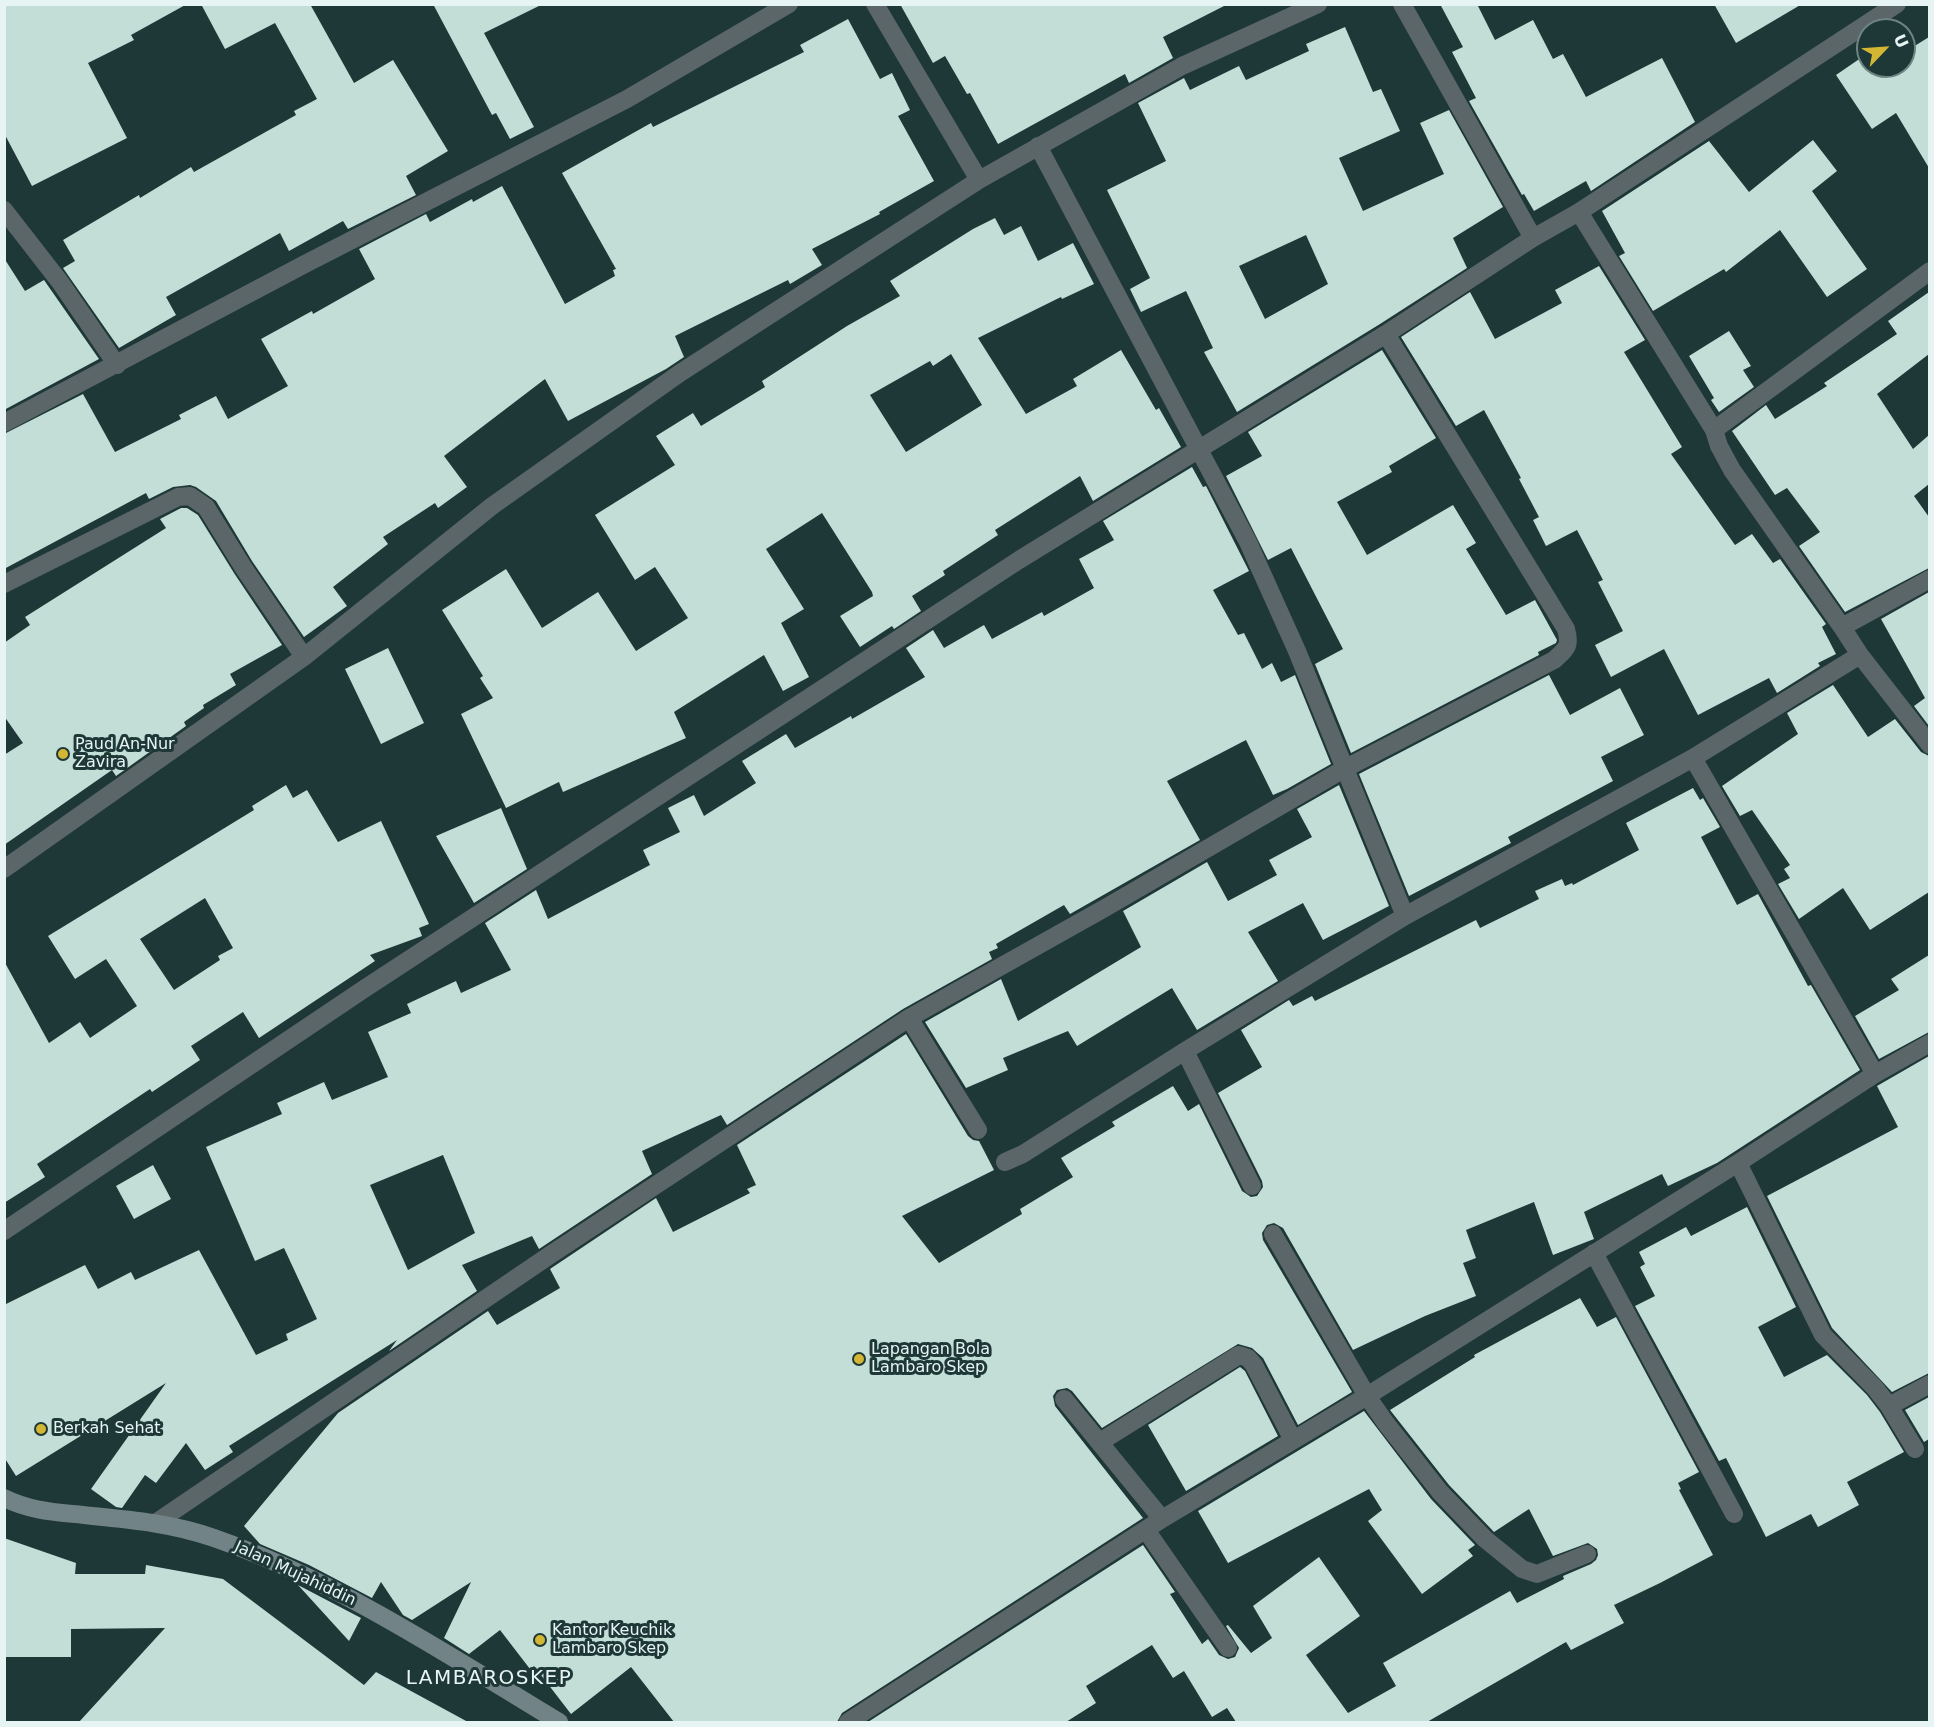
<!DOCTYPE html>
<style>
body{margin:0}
#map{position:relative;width:1934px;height:1727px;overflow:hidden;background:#1e3737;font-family:"DejaVu Sans",sans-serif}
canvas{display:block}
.frame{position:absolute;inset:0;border:6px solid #e6f5f4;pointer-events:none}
.north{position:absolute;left:1856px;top:18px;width:60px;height:60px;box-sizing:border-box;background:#1e3737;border:2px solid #6e8383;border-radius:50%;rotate:65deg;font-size:16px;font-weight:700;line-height:24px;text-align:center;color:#e6f5f4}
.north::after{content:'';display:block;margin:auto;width:21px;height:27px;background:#d4b635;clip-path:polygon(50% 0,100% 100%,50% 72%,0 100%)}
</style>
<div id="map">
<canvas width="1934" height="1727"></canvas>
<div class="frame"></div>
<div class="north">U</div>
</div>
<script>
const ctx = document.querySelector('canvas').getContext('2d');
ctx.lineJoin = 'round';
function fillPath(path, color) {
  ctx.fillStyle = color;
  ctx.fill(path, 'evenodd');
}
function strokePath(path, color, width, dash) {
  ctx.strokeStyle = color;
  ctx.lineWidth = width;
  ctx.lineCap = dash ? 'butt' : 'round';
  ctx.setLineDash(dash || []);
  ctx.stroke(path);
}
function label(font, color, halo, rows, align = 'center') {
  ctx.font = font + ' "DejaVu Sans",sans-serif';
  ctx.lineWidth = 6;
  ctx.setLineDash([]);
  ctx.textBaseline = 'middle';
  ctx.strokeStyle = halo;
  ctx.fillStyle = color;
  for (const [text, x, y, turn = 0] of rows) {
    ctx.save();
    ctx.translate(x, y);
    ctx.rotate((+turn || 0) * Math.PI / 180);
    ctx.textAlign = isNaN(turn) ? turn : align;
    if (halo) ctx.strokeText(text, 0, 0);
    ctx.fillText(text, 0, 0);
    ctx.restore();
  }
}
fillPath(new Path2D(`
 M4 4H187L131 35 134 40 88 63 127 138 32 186 4 133Z
 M201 4H310L354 83 393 60 448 151 406 176 416 195 348 229 343 221 289 251 280 233 166 297 176 315 119 348 63 268 75 261 63 240 139 195 140 198 191 167 194 172 296 115 294 111 317 99 275 23 225 49Z
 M433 4H543L484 33 534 127 510 139 496 113 492 115Z
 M900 4H1228L1163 37 1173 58 1129 83 1125 74 998 144 970 93 967 94 945 56 933 63Z
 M1440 4H1477L1495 40 1533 20 1553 59 1563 54 1586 97 1662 58 1695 122 1591 191 1586 181 1534 211 1524 194 1522 195 1469 101 1476 98 1452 52 1463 47Z
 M1714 4H1802L1736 43Z
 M848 19 880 79 892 73 910 110 898 116 934 181 879 212 880 214 812 249 822 265 790 284 788 280 675 336 684 357 666 369 568 421 545 379 444 456 467 487 438 508 435 503 383 537 388 544 333 587 347 606 304 637 252 561 216 501 196 487 190 485 173 487 149 499 146 493 4 569V434L83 394 115 452 181 419 179 415 216 396 228 419 288 386 261 339 312 311 313 314 375 279 359 249 426 214 430 222 472 199 473 202 502 186 565 304 615 276 613 270 616 269 562 173 651 123 653 127 804 52 800 45Z
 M1345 27 1373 92 1381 89 1400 131 1339 158 1363 211 1444 174 1420 123 1449 110 1503 207 1453 238 1467 268 1380 324 1237 412 1204 352 1213 348 1186 291 1141 312 1130 289 1150 278 1107 190 1166 161 1138 103 1184 78 1190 90 1239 66 1246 80 1309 51 1306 44ZM1306 235 1328 284 1265 319 1239 266Z
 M1929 37V168L1896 113 1872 129 1836 75 1868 53V66H1904V50L1905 52Z
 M1813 140 1837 171 1812 191 1867 269 1827 297 1780 230 1726 272 1724 269 1653 311 1619 256 1625 253 1602 211 1709 141 1749 192Z
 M995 218 1004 235 1021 226 1038 261 1073 243 1094 284 1062 299 1061 297 978 338 1026 414 1077 386 1073 379 1121 350 1156 410 1159 408 1181 447 1093 501 1080 476 995 530 998 535 943 571 945 575 912 596 921 611 894 629 892 626 860 647 840 616 873 596 872 592 822 513 766 549 804 609 781 623 809 677 783 691 764 655 674 712 686 738 563 792 559 782 506 808 461 714 493 698 480 678 483 676 442 610 506 569 542 628 598 592 636 651 688 618 655 567 635 580 595 515 675 465 656 436 693 413 701 426 765 387 762 381 847 326 900 296 890 281 973 229ZM951 354 982 405 906 452 870 395 930 361 933 366Z
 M4 258 25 291 44 280 99 359 4 410Z
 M1599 266 1645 340 1624 352 1682 447 1671 454 1735 545 1752 534 1773 563 1780 559 1826 624 1822 627 1836 654 1818 663 1820 666 1777 693 1769 678 1698 715 1664 649 1611 677 1595 645 1623 631 1598 582 1603 580 1577 530 1546 546 1533 520 1539 517 1519 479 1521 478 1484 410 1456 426 1401 337 1470 292 1495 339 1562 303 1555 290Z
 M1929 292V354L1877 394 1913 449 1929 435V484L1914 496 1929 517V568L1845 612 1799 546 1820 532 1787 488 1775 495 1732 431 1766 405 1775 419 1827 386 1824 383 1897 334 1888 321Z
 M1729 331 1751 366 1743 370 1754 387 1719 412 1711 400 1714 398 1689 356Z
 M1382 350 1436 438 1389 466 1392 472 1337 502 1367 555 1453 505 1476 543 1466 549 1506 615 1535 600 1557 640 1556 643 1538 652 1539 655 1351 753 1315 664 1343 649 1291 548 1268 560 1226 476 1262 456 1248 432Z
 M1192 467 1203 487 1206 486 1249 571 1213 590 1238 635 1244 633 1262 669 1272 663 1281 682 1295 675 1331 764 1287 789 1273 795 1246 740 1167 781 1200 840 1070 914 1064 905 996 944 998 948 989 952 992 959 903 1009 727 1125 721 1115 642 1151 652 1174 539 1249 532 1236 462 1265 477 1291 389 1351 397 1340 229 1446 233 1452 205 1470 186 1443 156 1483 145 1475 122 1508 116 1507 91 1489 166 1383 16 1476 4 1457V1305L85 1265 98 1289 131 1272 135 1280 199 1250 256 1355 288 1340 286 1334 317 1319 284 1248 255 1261 206 1147 282 1114 277 1103 324 1082 332 1100 388 1077 368 1032 411 1013 407 1004 456 981 461 993 511 970 485 923 536 890 548 919 650 865 643 850 680 832 668 808 694 795 704 816 756 783 742 761 786 734 795 748 851 716 852 719 925 677 906 648 933 630 944 648 984 625 992 639 1042 612 1044 616 1094 588 1079 559 1114 540 1103 521ZM443 1155 475 1233 408 1270 370 1185Z
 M181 508H187L198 515 234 573 282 645 230 674 236 685 203 705 204 708 184 722 186 726 116 776 112 770 4 845V755L23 743 4 716V643L30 625 25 617 166 528 160 519Z
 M1929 592V726L1914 706 1925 698 1881 619Z
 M388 648 424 723 381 744 345 669Z
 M1549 675 1570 715 1620 688 1644 735 1601 757 1613 781 1508 837 1511 843 1409 896 1359 774Z
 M1833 685 1868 737 1895 719 1921 752 1929 756V892L1870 930 1843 888 1799 919 1778 884 1790 878 1784 869 1790 865 1752 810 1740 816 1722 786 1798 734 1787 713Z
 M286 785 293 798 307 790 338 842 381 821 429 924 419 928 422 936 370 955 375 961 259 1038 243 1012 191 1046 200 1060 152 1092 150 1089 37 1164 45 1177 4 1203V961L49 1043 80 1022 90 1038 137 1006 106 959 75 979 48 936 254 810 252 806ZM205 898 233 948 218 956 220 960 174 990 140 939Z
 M1339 785 1389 906 1323 940 1303 903 1248 932 1278 981 1197 1030 1172 988 1077 1046 1068 1031 1003 1058 1008 1070 966 1088 925 1022 1001 979 1018 1021 1141 947 1123 911 1207 862 1228 901 1277 875 1269 860 1312 837 1297 809Z
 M1693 788 1700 800 1703 798 1720 827 1701 837 1737 905 1758 894 1808 986 1811 985 1860 1070 1717 1163 1668 1186 1662 1174 1584 1212 1594 1239 1553 1255 1534 1202 1466 1230 1476 1258 1463 1263 1476 1296 1425 1316 1353 1350 1283 1228 1274 1223 1267 1225 1262 1233 1263 1240 1352 1392 1298 1425 1263 1358 1252 1348 1238 1344 1102 1428 1072 1391 1067 1388 1057 1390 1053 1396 1055 1406 1143 1518 842 1713 837 1722H674L631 1667 571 1714 534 1666 530 1669 500 1630 469 1654 444 1638 471 1582 412 1620 403 1615 381 1582 372 1598 309 1565 260 1544 244 1526 338 1413 488 1311 497 1325 560 1288 550 1269 656 1198 673 1232 750 1193 747 1189 756 1185 737 1145 906 1034 968 1136 973 1140 979 1141 994 1170 902 1216 939 1263 1022 1214 1020 1209 1073 1177 1061 1158 1115 1126 1112 1122 1173 1086 1188 1111 1199 1104 1242 1191 1251 1197 1257 1196 1263 1187 1262 1181 1218 1093 1262 1067 1241 1030 1289 1000 1293 1006 1312 996 1315 1001 1476 920 1480 928 1539 899 1535 891 1562 879 1565 886 1572 883 1573 885 1639 850 1626 823Z
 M501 808 527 869 474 903 436 836Z
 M1929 955V1032L1879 1059 1855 1016 1899 990 1891 979Z
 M1929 1056V1373L1892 1392 1832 1328 1767 1196 1898 1127 1877 1086Z
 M153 1165 171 1199 134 1219 116 1186Z
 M1747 1207 1796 1307 1758 1327 1784 1377 1827 1355 1867 1395 1880 1412 1904 1452 1847 1482 1859 1505 1818 1527 1811 1514 1766 1537 1726 1458 1719 1461 1635 1306 1655 1296 1640 1267 1645 1264 1639 1252 1686 1227 1691 1236Z
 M1580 1298 1597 1327 1616 1317 1699 1472 1678 1483 1681 1489 1679 1490 1713 1555 1660 1583 1614 1605 1624 1623 1571 1650 1566 1642 1427 1722H1236L1227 1708 1212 1717 1184 1671 1173 1678 1152 1645 1086 1686 1096 1703 1066 1722H868L1143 1545 1175 1592 1170 1594 1202 1644 1208 1639 1219 1655 1228 1659 1235 1657 1239 1648 1226 1626 1228 1625 1251 1653 1272 1638 1253 1606 1319 1557 1360 1616 1306 1655 1348 1713 1396 1686 1383 1663 1510 1591 1517 1603 1564 1579 1563 1576 1591 1564 1596 1560 1598 1555 1597 1549 1588 1543 1553 1556 1529 1509 1494 1532 1449 1485 1390 1410 1475 1357 1474 1355Z
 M1240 1367 1245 1371 1278 1436 1186 1491 1148 1425Z
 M1929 1397V1439L1924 1442 1905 1410Z
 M1364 1411 1431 1499 1475 1545 1468 1550 1473 1556 1422 1594 1368 1521 1382 1510 1369 1489 1228 1563 1198 1511Z
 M4 1538 76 1563 75 1574H145L146 1565 223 1579 364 1685 376 1672 468 1722H79L165 1628 71 1629V1657H4Z
 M298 1585 361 1618 349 1641Z`), '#c2ded6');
strokePath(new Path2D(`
 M875 4 979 180
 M1402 4 1533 238
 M1038 146 1248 542 1297 651 1405 916
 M4 210 60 282 117 365
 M1579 212 1714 430 1719 446 1732 470 1842 627 1860 655 1930 745
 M4 423 305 264 627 99 789 4
 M1714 430 1930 271
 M4 584 178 497 190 496 206 507 243 567 304 657
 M1842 627 1930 579
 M1693 758 1875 1074
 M4 869 304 657 492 506 680 373 979 180 1182 66 1318 4
 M909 1018 978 1130
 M1185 1051 1252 1186
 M1005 1162 1023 1154 1185 1051 1405 916 1693 758 1860 655
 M1738 1163 1823 1335 1875 1388 1889 1406 1915 1449
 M4 1231 364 989 1019 560 1386 334 1533 238 1579 212 1897 4
 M1273 1234 1367 1396 1385 1422 1440 1492 1485 1539 1522 1569 1537 1574 1587 1554
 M1594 1253 1734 1514
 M1064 1399 1162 1519
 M1889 1406 1930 1384
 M1100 1442 1239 1355 1248 1358 1254 1365 1293 1440
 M157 1522 550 1255 909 1018 1105 908 1344 769 1554 660C1566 649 1571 647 1566 629L1386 334
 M1146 1530 1228 1648
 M848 1722 1162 1519 1367 1396 1738 1163 1875 1074 1930 1043`), '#5b6669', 18);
strokePath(new Path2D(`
 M4 1498C35 1513 61 1512 93 1516 134 1520 174 1524 214 1538 337 1581 448 1655 559 1722`), '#728387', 18);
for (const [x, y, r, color] of [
 [63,754,6,"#d4b635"],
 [859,1359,6,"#d4b635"],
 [41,1429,6,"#d4b635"],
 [540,1640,6,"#d4b635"]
]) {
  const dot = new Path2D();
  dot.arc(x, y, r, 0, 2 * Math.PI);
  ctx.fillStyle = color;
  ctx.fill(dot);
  strokePath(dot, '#1e3737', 2);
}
label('16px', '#e6f5f4', '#1e3737', [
 ["Paud An-Nur",75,745],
 ["Zavira",75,763],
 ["Lapangan Bola",871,1350],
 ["Lambaro Skep",871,1368],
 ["Berkah Sehat",53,1429],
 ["Kantor Keuchik",552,1631],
 ["Lambaro Skep",552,1649]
], 'left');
label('16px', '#e6f5f4', '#1e3737', [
 ["Jalan Mujahiddin",295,1574,25]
]);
ctx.letterSpacing = '1.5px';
label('20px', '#e6f5f4', '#1e3737', [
 ["LAMBAROSKEP",489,1679]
]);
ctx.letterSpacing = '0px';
</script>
